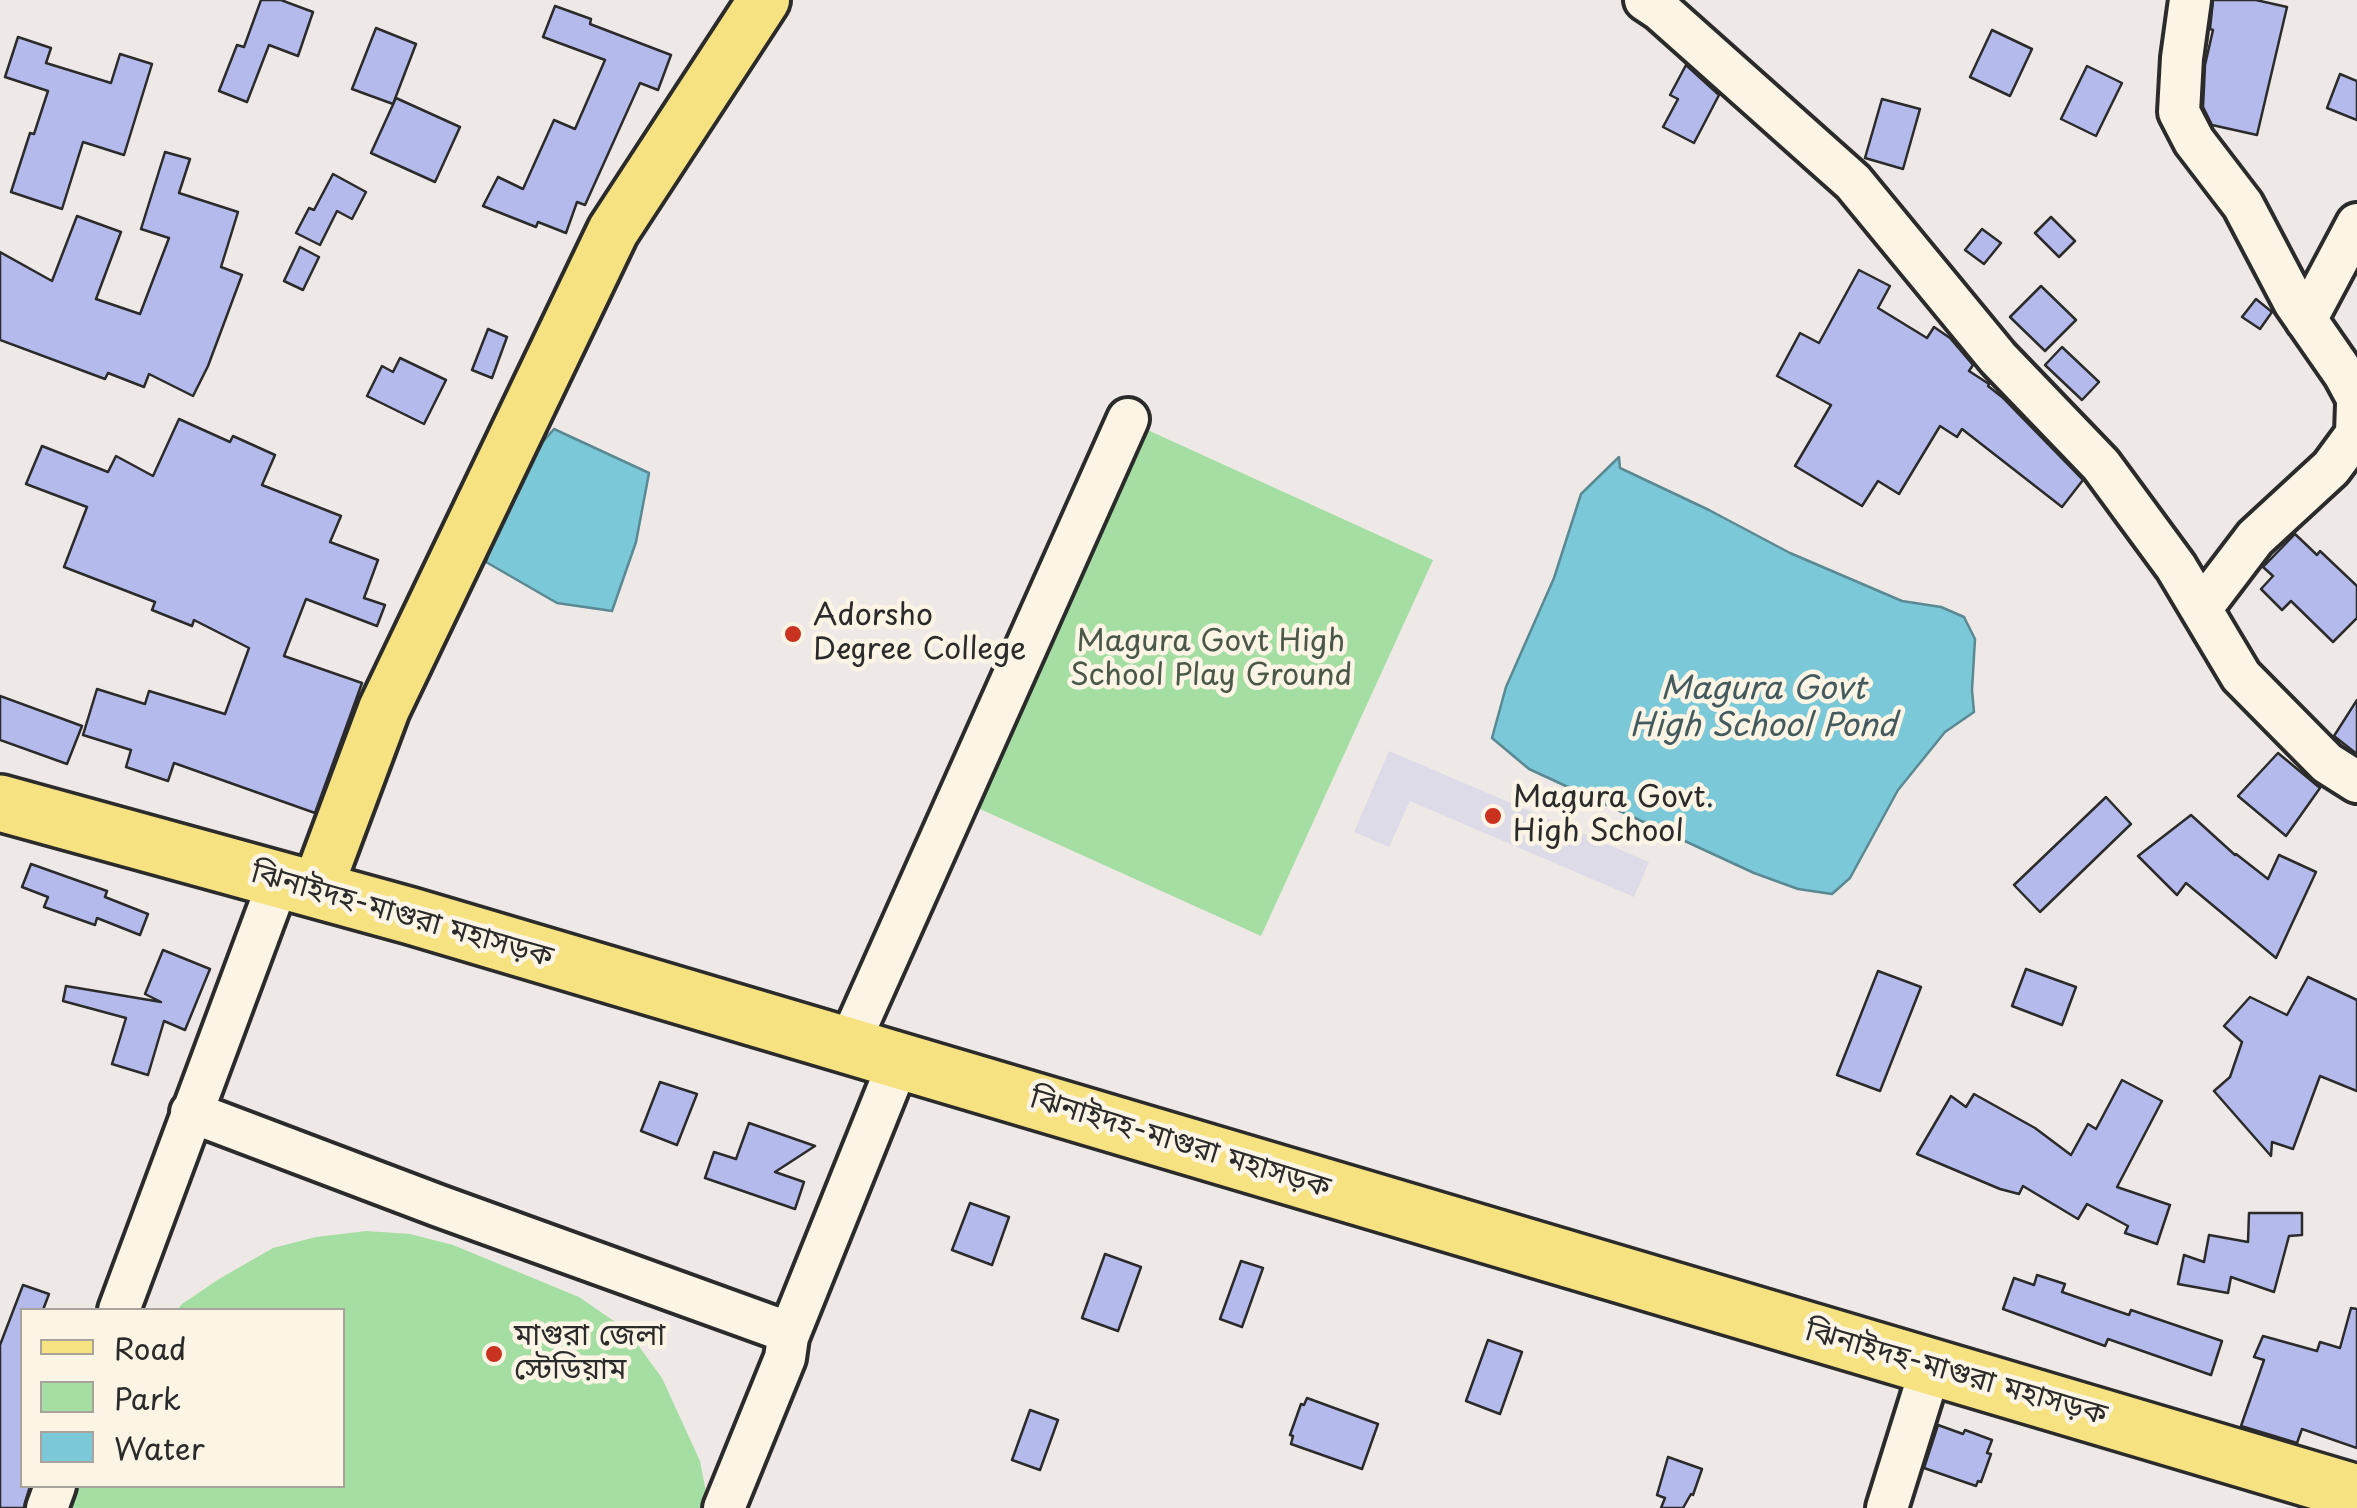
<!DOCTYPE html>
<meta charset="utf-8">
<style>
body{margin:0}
#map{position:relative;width:2357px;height:1508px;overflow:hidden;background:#eee9e6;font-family:"Playpen Sans",sans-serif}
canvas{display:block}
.legend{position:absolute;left:20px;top:1308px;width:325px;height:180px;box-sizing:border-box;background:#fcf5e5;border:2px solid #a8a49b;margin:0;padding:12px 18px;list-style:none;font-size:30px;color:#2b2b2b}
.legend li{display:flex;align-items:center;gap:20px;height:50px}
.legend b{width:50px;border:2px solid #a8a49b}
</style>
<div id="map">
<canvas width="2357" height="1508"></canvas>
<ul class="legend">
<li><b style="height:12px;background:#f7e281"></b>Road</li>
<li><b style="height:28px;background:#a5dea3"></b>Park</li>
<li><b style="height:28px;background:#7ac8d8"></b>Water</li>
</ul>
</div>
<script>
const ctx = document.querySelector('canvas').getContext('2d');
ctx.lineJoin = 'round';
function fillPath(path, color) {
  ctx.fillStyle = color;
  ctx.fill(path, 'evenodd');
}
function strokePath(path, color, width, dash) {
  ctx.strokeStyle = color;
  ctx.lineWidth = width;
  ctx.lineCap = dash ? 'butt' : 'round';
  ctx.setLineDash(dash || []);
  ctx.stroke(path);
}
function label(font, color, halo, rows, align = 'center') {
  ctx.font = font + ' "Playpen Sans","Noto Sans Bengali",sans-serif';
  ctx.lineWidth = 9;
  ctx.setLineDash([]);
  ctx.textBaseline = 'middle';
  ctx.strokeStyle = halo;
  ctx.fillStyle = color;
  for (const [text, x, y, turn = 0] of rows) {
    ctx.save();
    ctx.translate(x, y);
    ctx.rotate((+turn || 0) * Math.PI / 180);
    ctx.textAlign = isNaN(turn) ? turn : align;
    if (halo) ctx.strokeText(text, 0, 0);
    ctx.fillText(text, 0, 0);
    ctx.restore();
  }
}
fillPath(new Path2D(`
 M1389 751 1649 862 1634 897 1410 801 1389 847 1354 832Z`), '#dddbe8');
fillPath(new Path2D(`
 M1141 427 1433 560 1261 936 969 804Z
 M366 1231 410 1234 453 1245 579 1297 627 1330 662 1378 700 1461 709 1508H69L77 1486H342V1310H177L182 1304 219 1279 273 1248 316 1237Z`), '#a5dea3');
const water = new Path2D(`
 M554 429 649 473 636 542 612 611 557 603 486 562C502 512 517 468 554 429Z
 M1619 457 1620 468 1709 510 1790 553 1902 601 1941 607 1964 617 1975 639 1972 690 1974 712 1945 732 1898 790 1850 878 1832 894 1798 889 1754 873 1529 769 1492 738 1506 687 1554 578 1581 494Z`);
fillPath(water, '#7ac8d8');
strokePath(water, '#5a8993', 2.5);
const building = new Path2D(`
 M261 0H281L313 12 298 56 269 45 247 102 219 91 237 45 244 47Z
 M2213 0H2256L2287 7 2257 135 2212 125 2203 107 2205 65 2213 30 2210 29Z
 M555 6 591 19 590 24 671 55 658 90 640 83 585 205 577 202 566 233 538 222 536 227 483 206 498 177 523 189 554 120 575 129 605 60 543 37Z
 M376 28 416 44 393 104 352 89Z
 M1992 30 2032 49 2010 96 1970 77Z
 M18 37 51 48 46 63 111 83 120 54 152 64 124 155 83 142 62 209 11 192 30 133 34 134 48 91 5 77Z
 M1686 65 1719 95 1694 143 1663 127 1678 99 1670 95Z
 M2087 66 2122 83 2096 136 2061 119Z
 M2340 74 2357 81V120L2327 108Z
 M396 98 460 127 435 182 371 153Z
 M1882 99 1920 109 1903 169 1865 158Z
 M165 152 190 159 179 193 238 212 221 267 242 275 208 366 193 396 149 374 144 387 108 373 105 379 0 340V252L52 281 77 216 121 232 96 299 140 314 169 238 141 229Z
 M333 174 366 192 352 219 337 211 320 245 296 233 309 208 314 210Z
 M2051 217 2075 241 2059 257 2035 233Z
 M1982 229 2001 243 1984 264 1965 250Z
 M300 247 319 257 303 290 284 281Z
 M1859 270 1890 286 1878 308 1927 338 1934 327 1950 338 1973 365 1969 371 1989 384 1988 386 2002 397 2083 480 2062 507 1962 429 1957 437 1940 426 1899 494 1878 481 1862 506 1795 466 1831 405 1777 376 1800 333 1819 343Z
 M2041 286 2076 320 2045 351 2010 317Z
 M2256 299 2272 312 2260 329 2242 317Z
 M488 329 507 337 492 378 472 370Z
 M2062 347 2099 382 2082 400 2045 365Z
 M400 358 446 380 424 424 367 396 382 366 393 372Z
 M179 419 230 442 233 436 275 455 262 485 341 516 330 542 378 560 364 598 385 605 377 626 306 599 284 656 362 683 315 813 174 763 168 781 126 767 131 750 83 735 97 689 145 704 149 691 225 714 249 648 194 620 192 626 152 610 155 602 64 567 87 507 26 484 42 446 108 472 116 456 153 476Z
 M2295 534 2317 555 2320 551 2357 586V618L2333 642 2291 601 2282 610 2261 589 2273 576 2263 567Z
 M0 696 82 726 67 764 0 740Z
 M2357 700V754L2334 736Z
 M2278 753 2320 788 2286 836 2238 796Z
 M2106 797 2131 824 2040 912 2014 885Z
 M2191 815 2235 855 2236 854 2268 879 2279 855 2316 872 2276 958 2186 883 2177 895 2138 856Z
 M31 864 107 891 105 897 148 914 140 935 97 918 95 925 44 907 48 897 22 887Z
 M163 950 210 969 185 1030 164 1021 148 1075 112 1064 126 1018 63 1001 66 986 161 1002 145 994Z
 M2026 969 2076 987 2062 1025 2012 1006Z
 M1878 971 1921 987 1880 1091 1837 1075Z
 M2308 977 2357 1000V1091L2320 1076 2293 1149 2272 1142 2271 1156 2214 1091 2230 1077 2242 1042 2224 1026 2250 997 2287 1015Z
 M2122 1080 2162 1101 2117 1187 2170 1205 2157 1244 2125 1233 2128 1226 2087 1204 2078 1219 2023 1186 2019 1194 2000 1189 1917 1154 1951 1096 1966 1107 1974 1094 2035 1128 2071 1155 2088 1124 2096 1129Z
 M660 1082 697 1094 677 1145 641 1131Z
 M749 1123 815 1146 775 1172 804 1182 795 1209 705 1178 714 1152 736 1159Z
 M970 1203 1009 1217 992 1265 952 1250Z
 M2249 1213H2302V1235L2289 1236 2274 1292 2231 1277 2228 1293 2178 1284 2184 1255 2204 1262 2209 1235 2248 1242Z
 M1105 1254 1141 1267 1118 1331 1082 1318Z
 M1241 1261 1263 1268 1242 1327 1220 1319Z
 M2037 1275 2065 1284 2062 1292 2129 1315 2131 1310 2222 1341 2211 1375 2108 1339 2105 1346 2003 1309 2014 1278 2034 1285Z
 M23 1285 49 1294 43 1310H22V1486H30L24 1508H0V1345Z
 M2351 1308 2357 1309V1448L2302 1429 2297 1443 2241 1426 2264 1360 2254 1357 2263 1336 2317 1351 2320 1342 2340 1348Z
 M1488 1340 1522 1352 1500 1414 1466 1401Z
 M1307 1398 1378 1424 1362 1469 1291 1444 1293 1436 1290 1435 1301 1404 1304 1405Z
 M1030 1410 1058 1420 1040 1470 1012 1460Z
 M1938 1425 1963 1434 1965 1430 1992 1440 1987 1453 1991 1454 1981 1482 1978 1481 1976 1486 1924 1468Z
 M1668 1457 1702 1469 1693 1495 1691 1494 1683 1508H1661L1665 1498 1657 1495Z`);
fillPath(building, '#b4baec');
strokePath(building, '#2b2b2b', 2.5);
const minor = new Path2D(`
 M1645 0 1660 10 1853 182 1998 358 2101 465 2176 567 2241 676 2327 763 2357 782
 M2190 0 2182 58 2179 112 2194 141 2243 205 2294 302 2344 374 2357 398
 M2306 320 2357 224
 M2201 609 2255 538 2331 468 2356 434 2357 404
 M848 1046 1128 419
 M191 1112 439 1206 779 1329 788 1337 785 1358 724 1508
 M119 1310 279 880
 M788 1337 899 1061
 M47 1508 55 1486
 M1887 1508 1931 1367`);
const major = new Path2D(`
 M316 891 384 709 613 231 764 0`);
const highway = new Path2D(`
 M0 803 411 916 2357 1493`);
strokePath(minor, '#2b2b2b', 48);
strokePath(major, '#2b2b2b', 58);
strokePath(highway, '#2b2b2b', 62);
strokePath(minor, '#fcf5e5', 40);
strokePath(major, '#f7e281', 50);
strokePath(highway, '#f7e281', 55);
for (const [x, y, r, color] of [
 [793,634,10,"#c8321e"],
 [1493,816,10,"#c8321e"],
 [494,1354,10,"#c8321e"]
]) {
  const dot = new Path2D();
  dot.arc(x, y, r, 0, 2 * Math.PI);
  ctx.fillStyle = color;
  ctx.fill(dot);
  strokePath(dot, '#fcf5e5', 4);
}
label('30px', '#2b2b2b', '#fcf5e5', [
 ["Adorsho",813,617],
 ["Degree College",813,651],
 ["Magura Govt.",1513,799],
 ["High School",1513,833],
 ["মাগুরা জেলা",514,1337],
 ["স্টেডিয়াম",514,1371]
], 'left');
label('30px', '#4a5849', '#fcf5e5', [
 ["Magura Govt High",1211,643],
 ["School Play Ground",1211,677]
]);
label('30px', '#2b2b2b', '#fcf5e5', [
 ["ঝিনাইদহ-মাগুরা মহাসড়ক",402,916,16],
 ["ঝিনাইদহ-মাগুরা মহাসড়ক",1180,1144,17],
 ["ঝিনাইদহ-মাগুরা মহাসড়ক",1956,1374,16]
]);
label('italic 32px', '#435a5f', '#fcf5e5', [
 ["Magura Govt",1763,690],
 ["High School Pond",1763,727]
]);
</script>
